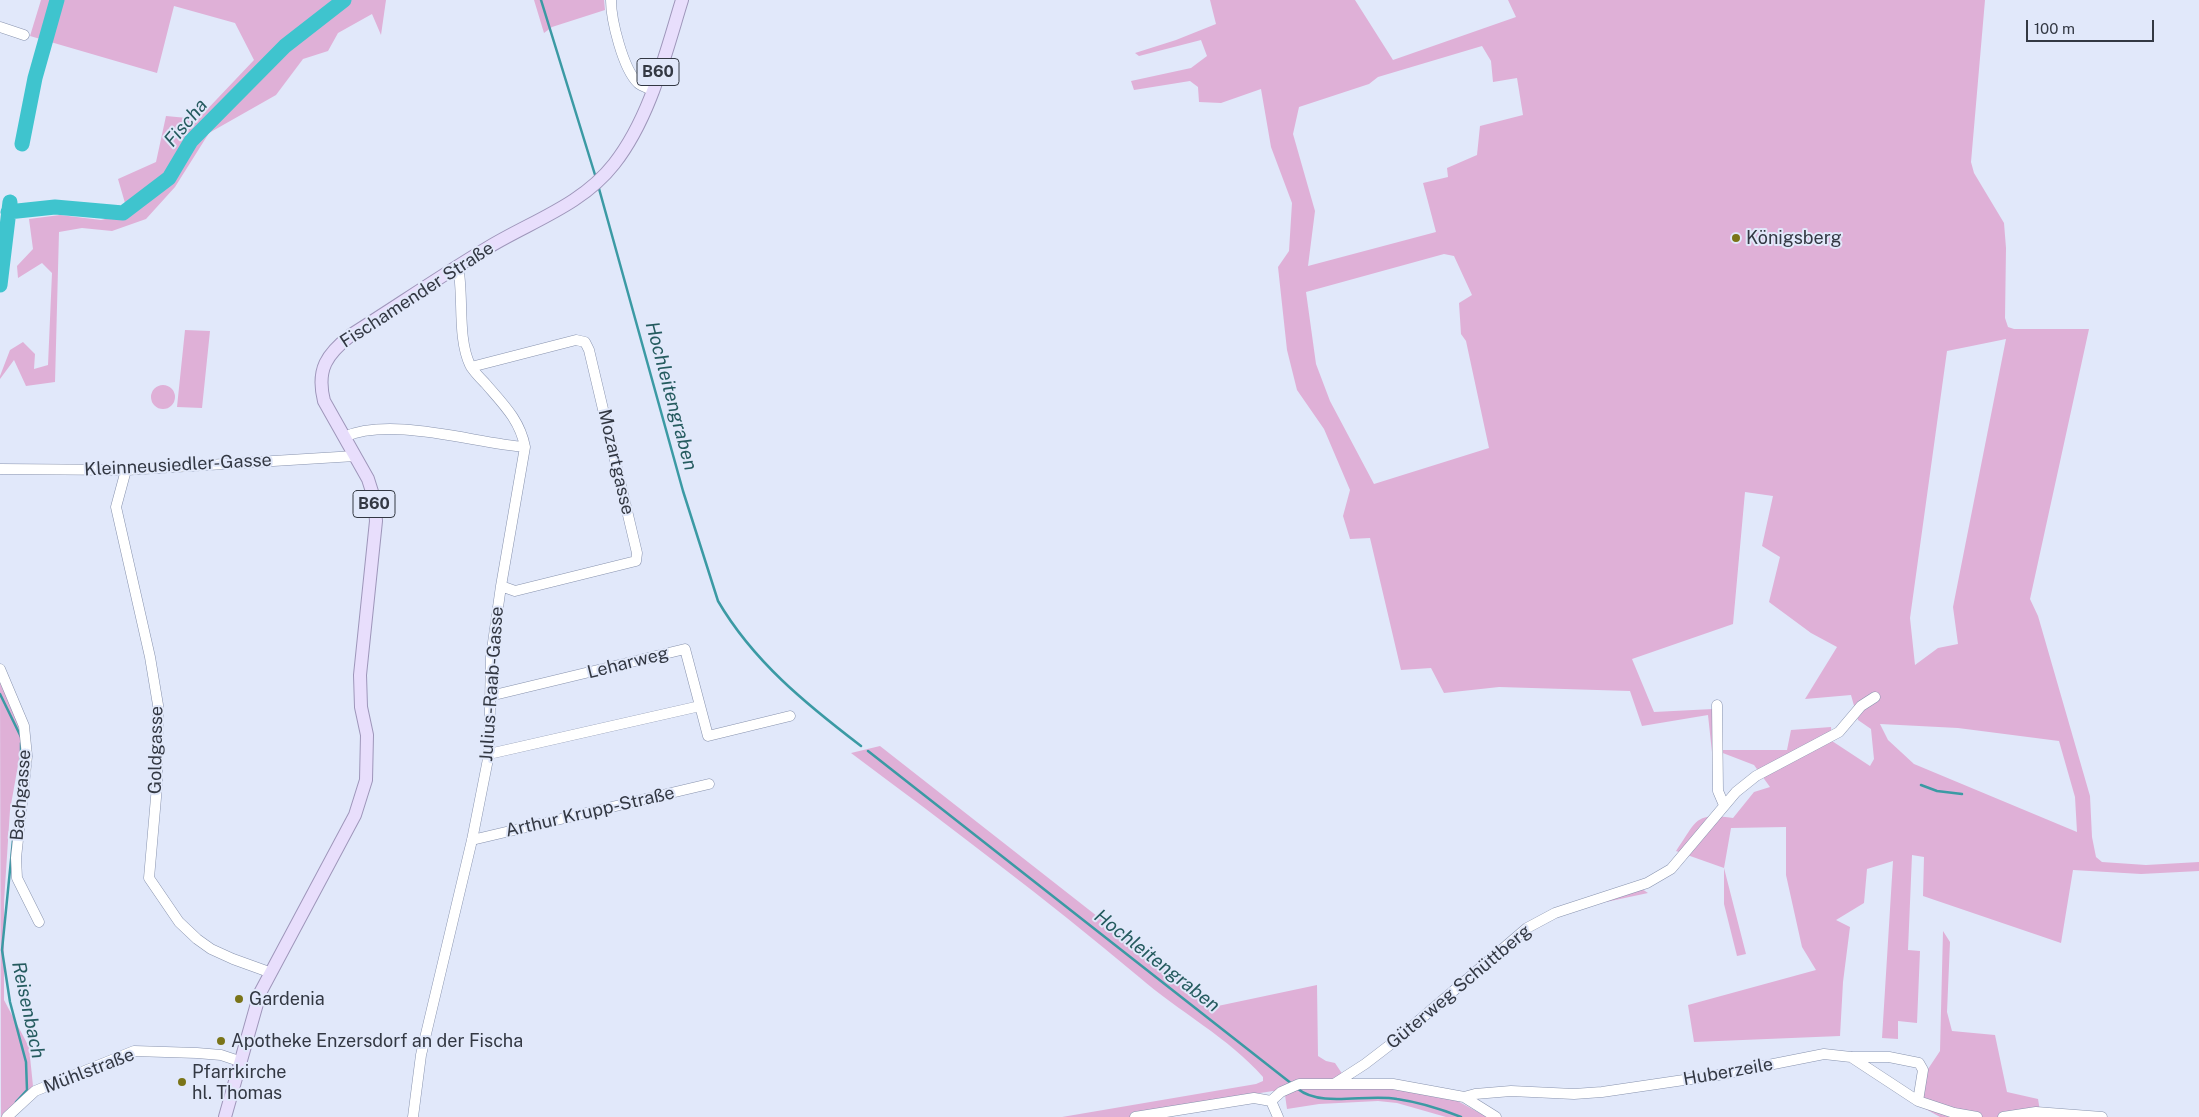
<!DOCTYPE html>
<meta charset="utf-8">
<style>
body{margin:0}
#map{position:relative;width:2199px;height:1117px;overflow:hidden;background:#e1e8fa;font-family:"Public Sans",sans-serif}
canvas{display:block}
.scale{position:absolute;left:2026px;top:20px;width:128px;height:22px;box-sizing:border-box;border:2px solid #333843;border-top:0;padding-left:6px;font-size:15px;line-height:18px;white-space:nowrap;color:#333843;-webkit-text-stroke:4px #e1e8fa;paint-order:stroke}
</style>
<div id="map">
<canvas width="2199" height="1117"></canvas>
<div class="scale">100 m</div>
</div>
<script>
const ctx = document.querySelector('canvas').getContext('2d');
ctx.lineJoin = 'round';
function fillPath(path, color) {
  ctx.fillStyle = color;
  ctx.fill(path, 'evenodd');
}
function strokePath(path, color, width, dash) {
  ctx.strokeStyle = color;
  ctx.lineWidth = width;
  ctx.lineCap = dash ? 'butt' : 'round';
  ctx.setLineDash(dash || []);
  ctx.stroke(path);
}
function label(font, color, halo, rows, align = 'center') {
  ctx.font = font + ' "Public Sans",sans-serif';
  ctx.lineWidth = 4;
  ctx.setLineDash([]);
  ctx.textBaseline = 'middle';
  ctx.strokeStyle = halo;
  ctx.fillStyle = color;
  for (const [text, x, y, turn = 0] of rows) {
    ctx.save();
    ctx.translate(x, y);
    ctx.rotate((+turn || 0) * Math.PI / 180);
    ctx.textAlign = isNaN(turn) ? turn : align;
    if (halo) ctx.strokeText(text, 0, 0);
    ctx.fillText(text, 0, 0);
    ctx.restore();
  }
}
fillPath(new Path2D(`
 M41 0H386L381 35 372 14 338 33 328 51 303 59 276 95 209 133 175 187 146 219 112 231 82 228 59 232 55 382 26 386 14 360 0 379V376L10 350 23 342 35 354 34 369 48 365 52 273 42 263 18 278 17 266 33 249 29 219 60 215 101 220 131 213 125 203 118 179 156 162 166 116 198 119 254 60 235 23 174 6 157 73 30 36Z
 M534 0H604L605 10 552 27 544 33Z
 M1210 0H1355L1393 60 1516 17 1508 0H1985L1971 162 1974 173 2004 223 2006 248 2005 318 2008 327 2014 329H2089L2030 599 2038 616 2090 796 2092 837 2096 857 2102 862 2146 865 2199 862V871L2141 874 2073 870 2061 943 1923 896 1924 857 1912 855 1908 950 1920 951 1917 1023 1898 1021V1039L1882 1038 1893 861 1867 869 1864 903 1836 920 1850 927 1843 982 1840 1036 1694 1042 1688 1005 1816 970 1802 947 1786 875V827L1731 828 1724 868 1746 954 1737 956 1724 904V868L1676 851C1697 821 1694 812 1733 818L1754 792 1770 787 1754 765 1715 750 1714 771 1708 715 1642 726 1630 691 1499 687 1444 693 1431 668 1401 670 1370 538 1350 539 1343 516 1350 490 1324 429 1297 390 1287 350 1278 267 1289 251 1292 203 1271 147 1261 89 1221 103 1199 102 1198 87 1190 81 1134 90 1131 81 1191 68 1207 56 1201 40 1139 56 1135 53 1176 40 1216 24ZM1482 46 1491 61 1493 82 1517 78 1523 115 1480 126 1477 155 1447 168 1448 177 1423 183 1436 232 1308 266 1315 211 1293 134 1299 107 1369 84 1378 77ZM1444 254 1454 256 1472 295 1459 303 1461 334 1466 341 1489 448 1374 484 1330 401 1316 364 1306 292ZM2006 339 1953 607 1958 644 1938 648 1915 665 1910 618 1947 351ZM1745 492 1773 496 1762 546 1780 557 1769 602 1811 633 1837 647 1805 699 1851 695 1858 720 1871 729 1874 759 1870 766 1832 741 1831 727 1791 730 1787 750H1715L1713 709 1654 712 1632 659 1733 624ZM1880 724 1958 728 2059 741 2075 797 2077 832 1914 764 1888 740Z
 M185 330 210 331 202 408 177 407Z
 M151 397a12 12 0 1 1 24 0a12 12 0 1 1-24 0Z
 M0 676 14 707 22 743 10 810 4 902V1000L29 1047 33 1086 1 1117Z
 M880 746 1213 1007 1317 985 1318 1056 1326 1061 1335 1063 1351 1087H1385L1454 1099 1487 1117H1446L1397 1103 1378 1101 1319 1104 1287 1109 1285 1095 1273 1091 1131 1113V1117H1062L1256 1084 1263 1081V1077C1229 1038 1178 1011 1139 977 1046 899 949 826 851 753Z
 M1633 883 1648 893 1606 902Z
 M1943 931 1950 942 1947 1012 1952 1031 1995 1035 2007 1092 2038 1099 2041 1117H1940L1922 1107 1926 1072 1940 1051Z`), '#dfb0d7');
strokePath(new Path2D(`
 M541 0 596 178
 M598 185 683 491 718 601C753 661 806 704 861 746
 M0 694 21 737
 M21 743V767
 M868 751 1292 1084
 M1921 785 1937 791 1962 794
 M13 840 2 950 10 1002 26 1062 27 1090 16 1102
 M1298 1089C1321 1108 1368 1093 1397 1099 1418 1102 1441 1109 1461 1117`), '#3b9aa4', 2.5);
strokePath(new Path2D(`
 M22 144 35 78 57 0
 M8 212 55 207 123 213 169 178 191 141 285 46 344 0
 M0 285 10 202`), '#3fc4ce', 15);
const minor = new Path2D(`
 M611 0C611 20 623 69 638 83 641 86 648 88 652 90
 M0 27 24 35
 M471 367 576 340 585 342 589 350 637 553 636 561 515 591 501 586
 M344 437C391 416 474 443 525 447
 M0 469 126 470 355 456
 M126 470 116 507 150 657 158 705 157 786 149 878 179 922 197 939 211 949 233 959 269 972
 M0 669 24 726 27 756 16 858 17 878 39 922
 M490 696 685 649 708 736 790 716
 M1717 705 1718 791 1724 805
 M489 754 700 706
 M472 840 709 784
 M1852 1057H1889L1919 1063 1923 1070 1918 1101
 M1334 1084 1365 1064 1395 1041 1527 928 1555 913 1647 883 1671 869 1736 792 1756 776 1839 732 1861 706 1875 697
 M1464 1097 1475 1094 1511 1091 1574 1094 1602 1092 1718 1075 1824 1054 1851 1057 1918 1101 1954 1113 1977 1117
 M1271 1101 1278 1117
 M7 1117 35 1091 134 1051 197 1053 221 1055 239 1061
 M413 1117 421 1055 472 840 489 754 491 657 501 586 525 447C520 420 503 404 485 383 480 378 474 372 470 365 457 337 464 297 458 266
 M1135 1117 1254 1098 1271 1101 1281 1092 1299 1084H1393L1464 1097 1496 1117
 M2003 1117 2036 1112 2102 1117`);
const major = new Path2D(`
 M225 1117 260 993 355 815 366 780 367 735 361 707 360 675 376 521 374 498 368 479 324 401C316 369 327 354 351 335 397 306 442 275 489 247 532 221 582 205 614 164 650 118 665 55 682 0`);
strokePath(minor, '#8893ae', 11);
strokePath(major, '#9e96ba', 14);
strokePath(minor, '#fff', 10);
strokePath(major, '#e8defc', 12);
for (const [x, y, r, color] of [
 [1736,238,5,"#7a7418"],
 [239,999,5,"#7a7418"],
 [221,1041,5,"#7a7418"],
 [182,1082,5,"#7a7418"]
]) {
  const dot = new Path2D();
  dot.arc(x, y, r, 0, 2 * Math.PI);
  ctx.fillStyle = color;
  ctx.fill(dot);
  strokePath(dot, '#e1e8fa', 2);
}
for (const [x, y, w] of [
 [658,72,42],
 [374,504,42]
]) {
  const box = new Path2D();
  box.roundRect(x - w / 2, y - 13.5, w, 27, 4);
  ctx.fillStyle = '#e1e8fa';
  ctx.fill(box);
  strokePath(box, '#333843', 1);
}
label('bold 16px', '#333843', null, [
 ["B60",658,72],
 ["B60",374,504]
]);
label('18px', '#333843', '#e1e8fa', [
 ["Königsberg",1746,238],
 ["Gardenia",249,999],
 ["Apotheke Enzersdorf an der Fischa",231,1041],
 ["Pfarrkirche",192,1072],
 ["hl. Thomas",192,1093]
], 'left');
label('18px', '#333843', '#e1e8fa', [
 ["Fischamender Straße",417,295,-33],
 ["Mozartgasse",616,462,77],
 ["Kleinneusiedler-Gasse",178,465,-3],
 ["Leharweg",628,663,-14],
 ["Julius-Raab-Gasse",492,684,-86],
 ["Goldgasse",156,750,-89],
 ["Bachgasse",21,795,-85],
 ["Arthur Krupp-Straße",590,812,-13],
 ["Güterweg Schüttberg",1459,987,-40],
 ["Mühlstraße",89,1071,-21],
 ["Huberzeile",1728,1072,-10]
]);
label('italic 19px', '#255b5f', '#e1e8fa', [
 ["Fischa",186,123,-50],
 ["Hochleitengraben",671,396,75],
 ["Hochleitengraben",1157,961,38],
 ["Reisenbach",28,1010,78]
]);
</script>
